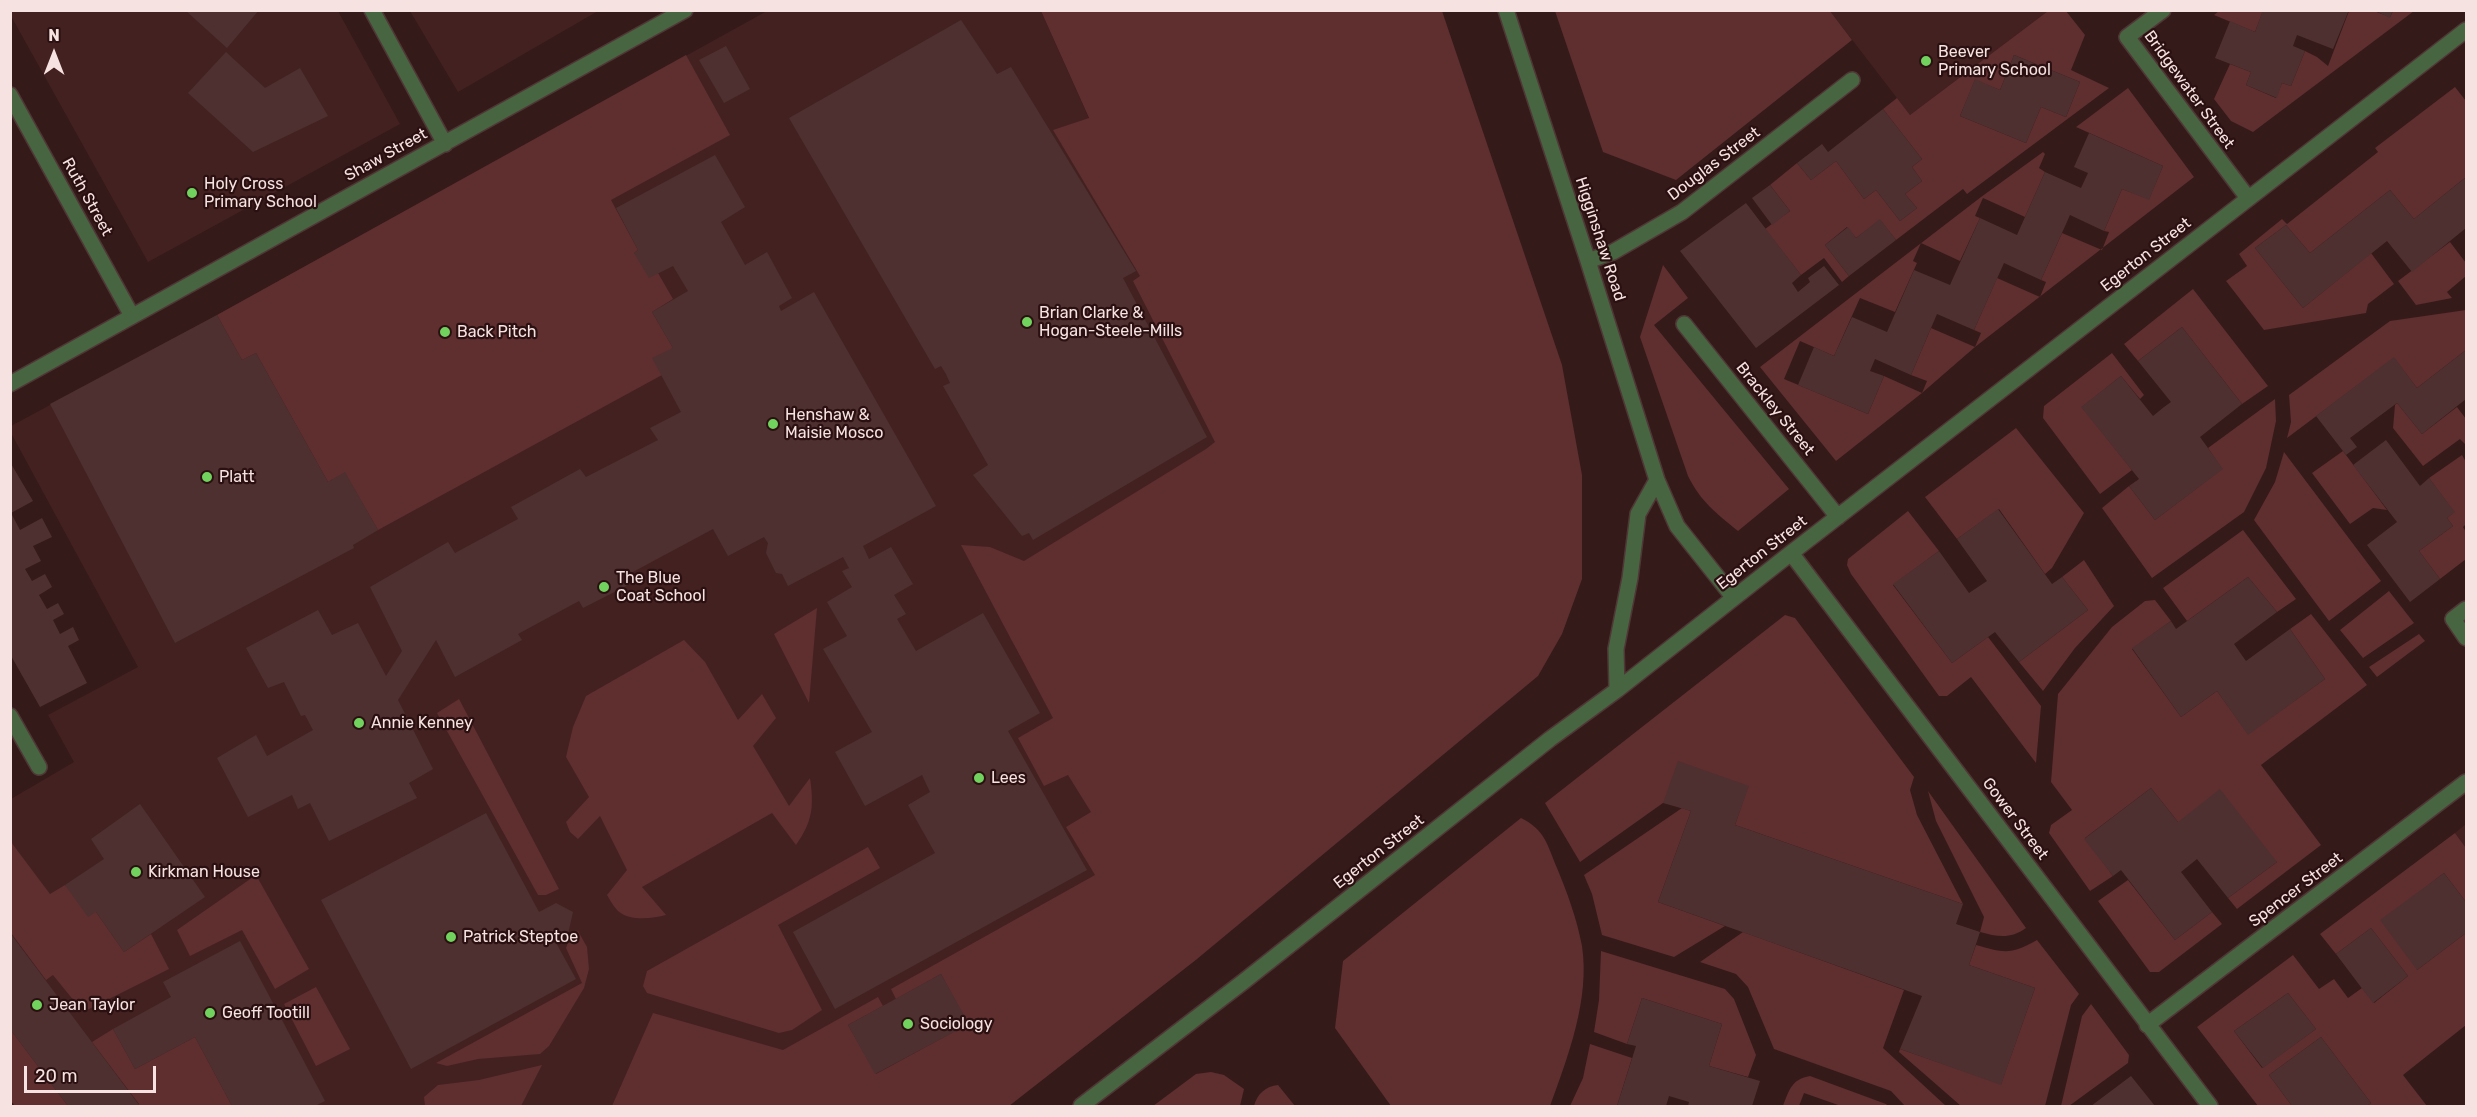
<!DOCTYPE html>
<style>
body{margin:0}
#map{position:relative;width:2477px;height:1117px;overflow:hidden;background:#351a1a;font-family:Rubik,sans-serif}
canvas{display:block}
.frame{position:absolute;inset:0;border:12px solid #f6e2e1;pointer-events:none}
.north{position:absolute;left:24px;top:24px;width:60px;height:60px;-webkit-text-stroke:4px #2b1011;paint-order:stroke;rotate:0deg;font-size:16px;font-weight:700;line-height:24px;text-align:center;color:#f6e2e1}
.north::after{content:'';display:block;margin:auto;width:21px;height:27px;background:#f6e2e1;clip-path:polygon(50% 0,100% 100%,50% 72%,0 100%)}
.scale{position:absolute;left:24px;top:1066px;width:132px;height:27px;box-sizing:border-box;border:3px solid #f6e2e1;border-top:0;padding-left:8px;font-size:18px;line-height:21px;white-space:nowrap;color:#f6e2e1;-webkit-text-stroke:4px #2b1011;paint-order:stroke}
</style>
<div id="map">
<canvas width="2477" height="1117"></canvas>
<div class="frame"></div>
<div class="north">N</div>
<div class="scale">20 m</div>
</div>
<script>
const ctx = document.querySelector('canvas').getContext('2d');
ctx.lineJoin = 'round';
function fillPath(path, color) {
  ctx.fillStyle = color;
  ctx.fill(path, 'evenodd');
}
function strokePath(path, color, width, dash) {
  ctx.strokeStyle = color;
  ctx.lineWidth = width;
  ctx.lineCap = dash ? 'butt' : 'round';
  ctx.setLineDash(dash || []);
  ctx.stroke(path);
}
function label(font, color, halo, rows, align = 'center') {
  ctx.font = font + ' Rubik,sans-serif';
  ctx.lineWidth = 4.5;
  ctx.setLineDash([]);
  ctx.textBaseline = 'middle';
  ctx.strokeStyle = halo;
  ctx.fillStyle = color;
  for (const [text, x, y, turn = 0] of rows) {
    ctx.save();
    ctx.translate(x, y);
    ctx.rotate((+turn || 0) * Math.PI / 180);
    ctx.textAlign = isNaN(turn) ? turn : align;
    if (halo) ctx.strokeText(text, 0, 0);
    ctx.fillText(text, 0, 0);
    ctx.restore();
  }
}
fillPath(new Path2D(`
 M10 11H338L400 124 148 262 11 16Z
 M410 11H598L458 92Z
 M767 11H1041L1219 410 1232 484 1014 645 1054 718 1197 959 1009 1106H15L11 1101V799L74 762 48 715 138 667 11 433V426L217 315Z
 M1830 11H2048L1910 115Z
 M2466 824V848L2455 833Z`), '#432121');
fillPath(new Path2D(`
 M1041 11H1442L1562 365 1582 475V579L1562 634 1538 676 1197 959 1009 1106H612L653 1013 783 1050 878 997 883 1006 848 1025 876 1074 968 1024 941 974 896 999 891 989 1095 875 1066 827 1091 812 1068 775 1044 786 1018 738 1053 718 961 545 990 547 1024 561 1206 449 1215 442 1133 281 1140 276 1053 130 1089 118Z
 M1555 11H1830L1852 40 1676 180 1603 152Z
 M2048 11H2066L2085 35 2071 70 2109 88 1967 194 1963 189 1896 240 1880 220 1856 238 1847 227 1825 245 1849 276 1842 282 1824 258 1801 275 1765 229 1790 211 1770 185 1797 163 1811 180 1836 161 1864 199 1876 190 1900 221 1917 208 1905 194 1922 181 1912 167 1922 159 1883 109 1897 98 1910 115ZM2014 55 2080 82 2066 117 2041 107 2026 143 1960 116 1975 80 2000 90Z
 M2219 11H2263L2255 32 2214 15Z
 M2349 11H2374L2390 17 2393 11H2414L2253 132 2231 121 2214 99 2230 64 2251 72 2246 85 2276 98 2282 83 2291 86 2305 51 2317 57 2328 66Z
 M686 55 730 135 611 200 638 250 634 253 658 273 673 299 652 312 673 348 662 375 378 530 345 473 328 482 256 353 242 360 217 315Z
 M2455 87 2466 101V177L2414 219 2390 190 2310 253 2286 225 2255 248 2303 308 2371 253 2394 284 2368 304 2366 313 2264 330 2226 281 2247 266 2239 254 2282 219 2287 224 2378 152 2375 148Z
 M2128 88 2194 177 1975 347 1922 393 1836 461 1760 367 1981 197 2043 152 2045 154 2039 168 2045 172 2025 217 1983 198 1975 216 1980 218 1960 261 1921 243 1913 261 1917 263 1895 312 1860 298 1834 356 1800 341 1784 379 1868 414 1884 376 1922 393 1927 381 1911 375 1931 328 1975 347 1981 333 1974 330 1997 278 2040 297 2046 282 2041 280 2062 233 2102 250 2109 232 2104 231 2122 189 2149 199 2163 166 2076 127Z
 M2450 242 2466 263V276L2447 292 2452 298 2416 305 2398 281Z
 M1663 265 1688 298 1654 325 1789 489 1738 531C1716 513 1701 502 1688 476L1640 337Z
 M2193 289 2268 386 2242 404 2182 327 2138 361 2124 344Z
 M2466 310V350L2417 388 2394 358 2287 438 2291 422 2289 395 2390 321Z
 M2112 353 2144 395 2140 399 2121 376 2082 407 2132 470 2100 494 2043 418 2044 406Z
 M2275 399 2276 421 2266 468 2244 512 2152 578 2102 508 2129 486 2155 520 2222 469 2208 448Z
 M2397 403 2422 434 2457 407 2466 419V445L2460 439 2423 466 2393 428 2395 405Z
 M2016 428 2084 513 2052 568 2045 574 1999 509 1957 539 1925 497Z
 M2343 451 2387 510 2373 508 2350 524 2312 473Z
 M2284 452 2381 581 2329 621 2254 520 2275 482Z
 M2462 455 2466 462V524L2463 527 2466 532V559L2440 579 2419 551 2453 526 2447 518 2454 512 2429 478Z
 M1908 511 1939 551 1893 585 1952 663 1988 637 2041 706 2036 763 1971 677 1947 696H1939L1851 574 1847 565 1848 559Z
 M2243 530 2296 599 2277 612 2248 577 2187 621 2163 588Z
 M2084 560 2114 606 2075 648 2043 691 2019 662 2088 610 2062 577Z
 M2389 591 2414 623 2363 658 2340 630Z
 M2155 600 2171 621 2132 649 2181 717 2217 691 2248 734 2325 679 2290 629 2311 614 2367 685 2261 765 2321 845 2237 909 2228 898 2277 862 2178 822 2151 788 2085 838 2113 876 2090 891 2049 833 2051 825 2072 810 2051 782 2058 694 2112 627 2145 601Z
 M817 608 809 703 774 634Z
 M1785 615 1795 618 1914 777 1910 790 1917 815 1963 904 1735 825 1748 786 1663 803 1580 862 1545 803Z
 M2419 634 2425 641 2377 677 2369 667Z
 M684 640 705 662 738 720 762 694 776 718 753 746 789 806 810 778C814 806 813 821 796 845L772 813 642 887 666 915C652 919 629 921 618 911 614 907 610 900 607 895L627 870 600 816 578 839 570 832 566 822 589 797 566 757 573 727 586 696Z
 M459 699 559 889 546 895H538L437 713Z
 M1928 791 2026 928C2011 939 1998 937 1980 932L1984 917 1936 821Z
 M1682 808 1691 811 1658 902 1725 926 1674 957 1602 935 1592 894 1584 875Z
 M1521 818C1545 830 1547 844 1557 868 1567 892 1577 919 1582 946 1590 999 1568 1057 1550 1106H1391L1335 1028 1343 961Z
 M2455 833 2466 848V902L2444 873 2413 897 2417 970 2466 933V1025L2403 1075 2427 1106H2367L2371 1103 2321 1037 2269 1075 2292 1106H2258L2197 1027 2293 955 2319 989 2334 979 2348 998 2362 988 2374 1003 2408 976 2371 928 2336 954 2320 934ZM2288 993 2316 1029 2262 1068 2234 1031Z
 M11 842 50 894 65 885 96 912 124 952 151 934 169 969 83 1012 53 975 46 980 11 933Z
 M868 847 880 868 778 925 822 1010 792 1030 779 1033 647 993 643 986 647 971Z
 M256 875 309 969 275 989 242 930 190 956 177 930Z
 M2128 880 2175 940 2212 912 2222 924 2159 972H2150L2098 901Z
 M578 931 587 947 589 969 584 988 549 1046 540 1054 478 1059 447 1066 436 1063 582 983 566 948 570 937Z
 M1743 932 1904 990 1883 1048 1946 1106H1905L1891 1091 1774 1049 1748 987 1736 974 1700 962Z
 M2037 940 2079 994 2071 1005 2045 1106H1961L1899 1052 1900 1049 2001 1084 2035 988 1969 965 1976 945C2004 953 2011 955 2037 940Z
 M1601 951 1725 989 1734 999 1756 1055 1748 1077 1709 1066 1722 1024 1642 998 1627 1044 1594 1032 1599 1000Z
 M316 987 350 1049 316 1066 284 1004Z
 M2091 1004 2129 1055 2128 1063 2069 1106H2061L2082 1016Z
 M10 1029 68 1106H15L11 1101Z
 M113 1029 135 1069 195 1037 232 1106H137L139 1104 92 1042Z
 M1590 1044 1632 1058 1617 1106H1570L1583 1078Z
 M542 1065 521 1106H425L424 1097 438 1085 479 1080Z
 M1211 1072 1224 1075 1244 1089 1240 1106H1153L1196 1074Z
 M1810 1076 1886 1104 1888 1106H1841L1804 1093 1799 1106H1783C1789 1090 1792 1079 1810 1076Z
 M1278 1085 1295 1106H1254C1257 1094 1266 1086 1278 1085Z`), '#5f2e2f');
fillPath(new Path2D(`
 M185 10H259L227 48Z
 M2263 10H2349L2333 49 2297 35 2293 46 2305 51 2291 86 2282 83 2277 98 2246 85 2251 72 2215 58 2230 21 2255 32Z
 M2374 10H2393L2390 18Z
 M961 20 997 74 1011 67 1136 271 1123 278 1207 437 1033 540 1029 533 1022 536 973 475 988 465 943 386 950 383 946 374 941 366 935 369 789 118Z
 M726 46 750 89 724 103 699 60Z
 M226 52 265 88 300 68 328 116 253 152 188 93Z
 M2014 55 2080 82 2066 117 2041 107 2026 143 1960 116 1975 79 2000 90Z
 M1883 109 1922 159 1912 167 1922 181 1905 194 1917 208 1900 221 1876 190 1864 199 1836 161 1811 180 1797 163 1822 144 1828 152Z
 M2089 133 2163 166 2149 200 2122 189 2104 231 2070 215 2041 280 2004 263 1974 330 1937 314 1911 375 1875 359 1870 371 1884 376 1868 414 1798 385 1814 347 1834 356 1852 317 1887 332 1914 270 1950 285 1980 218 2017 235 2045 172 2081 188 2088 173 2074 167Z
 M715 155 745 207 721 222 745 265 767 252 792 298 779 306 781 311 814 292 936 506 863 546 869 559 891 547 913 584 894 595 906 614 897 619 916 651 983 613 1040 713 1008 731 1087 870 835 1009 793 932 935 853 908 805 930 792 922 775 865 806 835 752 872 732 823 649 847 636 827 602 852 587 842 571 849 568 843 557 788 586 782 574 776 573 766 553 768 543 764 537 728 556 713 529 631 573 636 581 583 608 579 601 518 634 522 640 455 677 436 640 398 700 433 769 409 783 417 798 329 841 310 803 298 809 292 795 248 817 217 758 256 735 267 756 313 730 305 715 301 716 284 682 268 688 246 648 318 610 332 635 358 623 386 676 402 651 370 587 448 542 455 553 518 519 511 507 580 469 586 477 658 440 650 428 681 412 652 358 673 348 652 312 688 291 673 266 649 278 634 253 638 250 616 208Z
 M2466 177V228L2412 272 2387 241 2303 308 2255 248 2286 225 2310 253 2390 190 2414 219Z
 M1770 185 1790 211 1772 225 1752 198Z
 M1746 203 1801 275 1792 283 1798 292 1810 282 1808 278 1824 266 1839 285 1756 348 1680 251Z
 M1880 219 1896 240 1849 276 1825 245 1848 227 1856 238Z
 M217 315 242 360 256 353 328 482 345 472 378 530 353 545 354 548 175 643 50 404Z
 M2182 327 2242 404 2200 437 2223 469 2155 520 2129 486 2139 479 2081 407 2121 376 2153 416 2164 407 2171 402 2138 361Z
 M2466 350V399L2422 434 2397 403 2350 438 2357 447 2346 455 2316 416 2394 357 2417 388Z
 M2386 440 2420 486 2429 478 2455 512 2447 518 2453 526 2419 551 2440 579 2410 602 2367 545 2397 522 2353 465Z
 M10 462 33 501 11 513 20 530 42 518 52 537 33 546 41 561 25 569 32 581 45 574 52 587 39 595 47 609 58 603 64 614 53 620 60 634 73 627 79 640 68 646 87 683 40 707 10 654Z
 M1998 509 2052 584 2062 577 2088 610 2019 662 1995 632 1952 663 1893 584 1939 551 1969 593 1987 581 1957 539Z
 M2248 577 2277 612 2234 644 2241 654 2246 661 2290 629 2325 679 2248 735 2217 691 2181 717 2132 648 2171 621 2176 629Z
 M1678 761 1749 786 1735 825 1963 904 1956 924 1980 932 1969 965 2035 988 2001 1085 1900 1049 1922 996 1658 902 1691 811 1663 803Z
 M2151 788 2178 822 2220 789 2277 862 2228 898 2197 859 2181 872 2212 912 2175 940 2121 870 2113 876 2084 839Z
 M140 804 205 897 124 952 96 912 88 917 65 885 104 859 91 839Z
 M486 813 539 912 556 903 573 912 568 934 555 941 576 979 411 1069 321 900Z
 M2444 873 2466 902V933L2417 970 2380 920Z
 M2371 928 2408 976 2373 1003 2336 954Z
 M10 933 139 1105 137 1106H68L10 1029Z
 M240 941 325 1101 315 1106H232L195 1037 135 1069 113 1029 171 997 163 982Z
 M941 974 969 1024 875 1074 848 1025Z
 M2288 993 2316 1029 2263 1068 2234 1031Z
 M1642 998 1722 1024 1709 1066 1760 1081 1752 1106H1688L1689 1102 1669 1096 1666 1106H1617L1636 1046 1627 1044Z
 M2321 1037 2371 1103 2367 1106H2292L2269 1075Z
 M2131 1076 2155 1106H2091Z`), '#4e3030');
const minor = new Path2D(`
 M372 10 445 144
 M1506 10 1588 261 1657 480 1677 526 1734 598
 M2163 10 2127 37 2248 198
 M10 95 132 316
 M1588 261 1613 252 1682 212 1852 80
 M1684 324 1838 517
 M10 384 685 10
 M1791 553 2210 1106
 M2466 609 2453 619 2466 638
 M1617 690 1616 649 1630 578 1638 514 1657 480
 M10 716 39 767
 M2147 1025 2466 782
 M1081 1106 1243 982 1550 739 1617 690 1791 553 2466 30`);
strokePath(minor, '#503636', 18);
strokePath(minor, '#466540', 15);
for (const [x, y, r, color] of [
 [1926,61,6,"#71d25e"],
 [192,193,6,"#71d25e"],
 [1027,322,6,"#71d25e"],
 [445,332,6,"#71d25e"],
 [773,424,6,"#71d25e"],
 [207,477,6,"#71d25e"],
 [604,587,6,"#71d25e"],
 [359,723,6,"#71d25e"],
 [979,778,6,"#71d25e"],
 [136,872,6,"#71d25e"],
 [451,937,6,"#71d25e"],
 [37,1005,6,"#71d25e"],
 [210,1013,6,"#71d25e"],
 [908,1024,6,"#71d25e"]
]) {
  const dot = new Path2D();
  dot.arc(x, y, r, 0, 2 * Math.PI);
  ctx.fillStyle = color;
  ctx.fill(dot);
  strokePath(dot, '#2b1011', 2);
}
label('16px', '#f6e2e1', '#2b1011', [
 ["Beever",1938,52],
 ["Primary School",1938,70],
 ["Holy Cross",204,184],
 ["Primary School",204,202],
 ["Brian Clarke &",1039,313],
 ["Hogan-Steele-Mills",1039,331],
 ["Back Pitch",457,332],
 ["Henshaw &",785,415],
 ["Maisie Mosco",785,433],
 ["Platt",219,477],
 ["The Blue",616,578],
 ["Coat School",616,596],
 ["Annie Kenney",371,723],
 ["Lees",991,778],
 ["Kirkman House",148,872],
 ["Patrick Steptoe",463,937],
 ["Jean Taylor",49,1005],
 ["Geoff Tootill",222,1013],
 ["Sociology",920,1024]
], 'left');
label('16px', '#f6e2e1', '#2b1011', [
 ["Bridgewater Street",2189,90,54],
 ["Shaw Street",386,155,-29],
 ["Douglas Street",1714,164,-37],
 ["Ruth Street",87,197,61],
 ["Higginshaw Road",1600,239,72],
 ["Egerton Street",2146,255,-38],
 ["Brackley Street",1775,409,51],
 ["Egerton Street",1762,553,-38],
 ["Gower Street",2015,819,53],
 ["Egerton Street",1379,852,-38],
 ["Spencer Street",2296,890,-37]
]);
</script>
